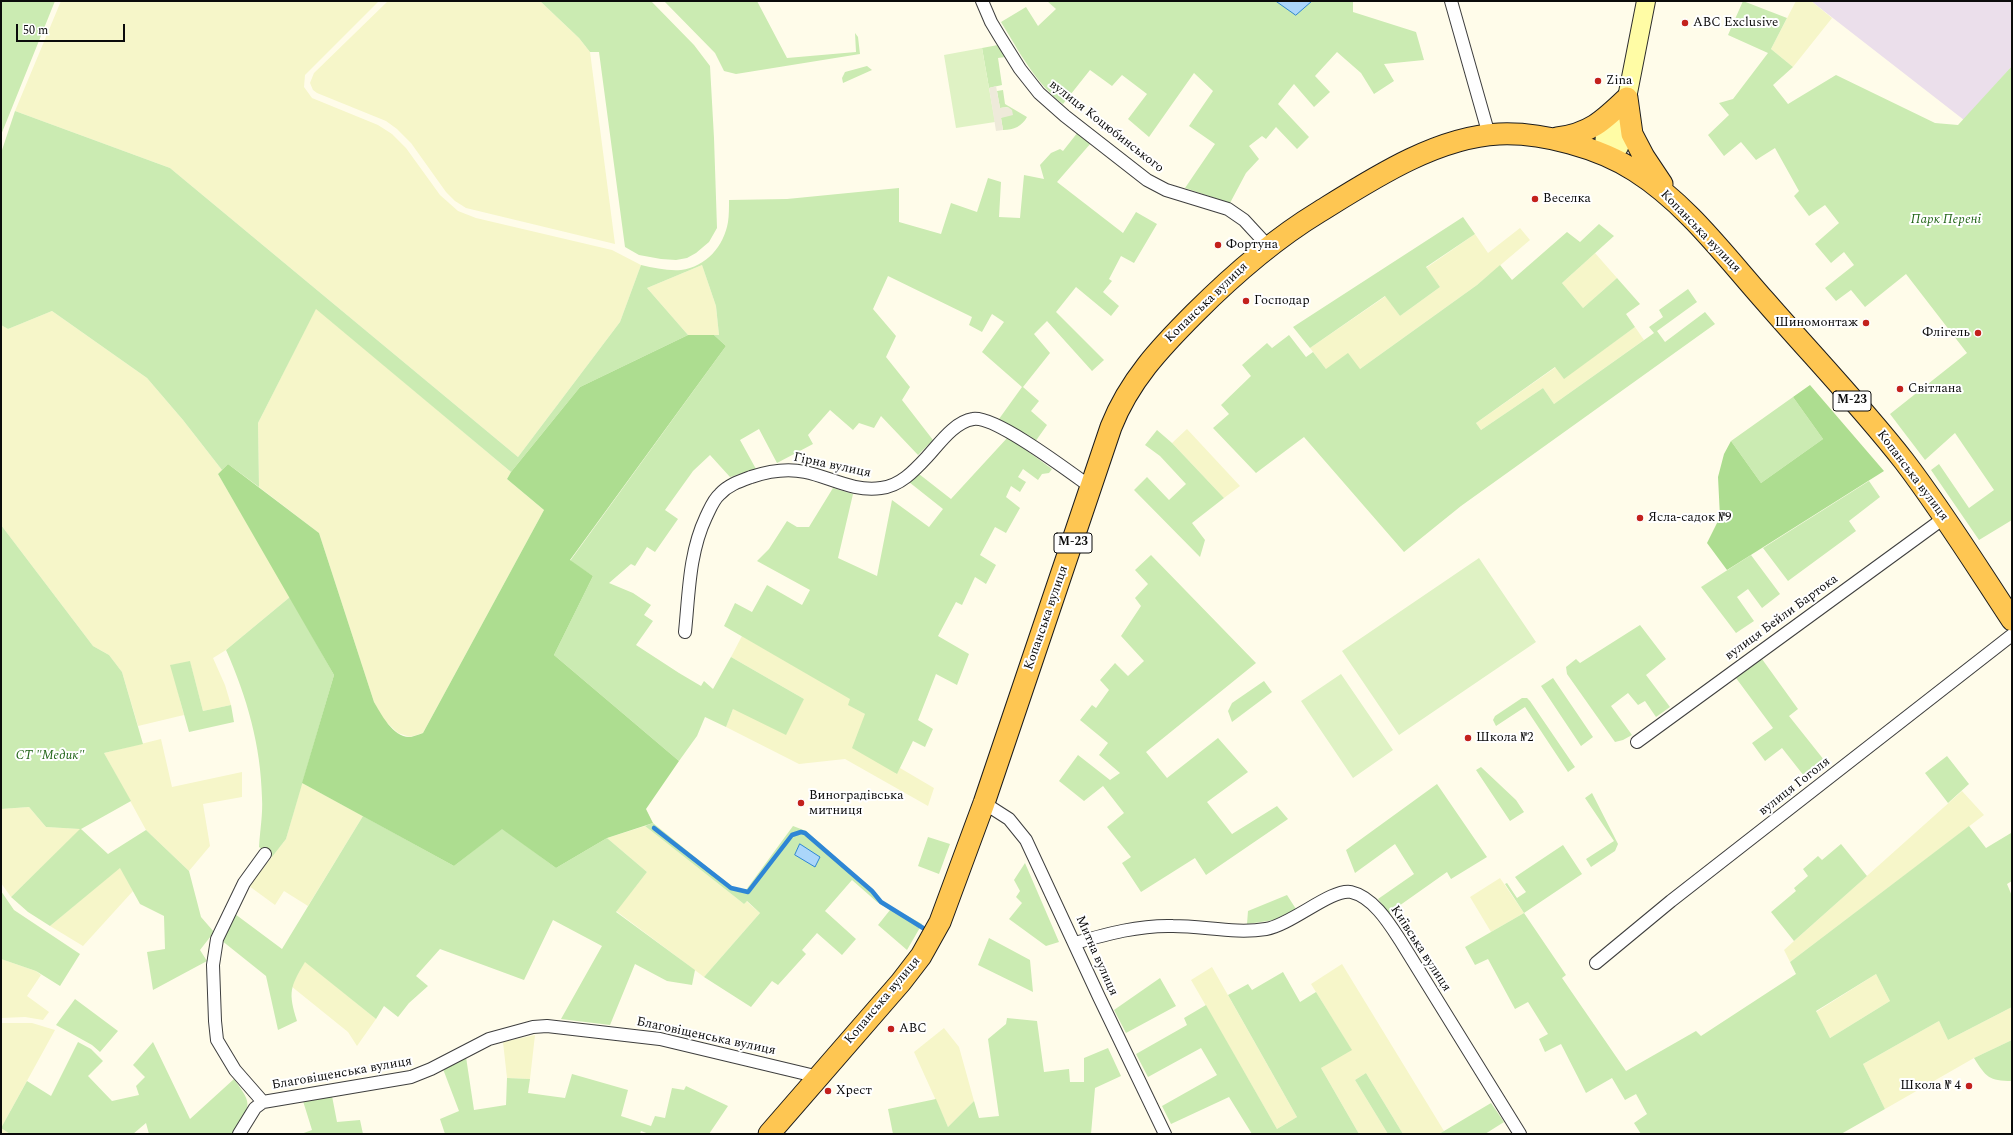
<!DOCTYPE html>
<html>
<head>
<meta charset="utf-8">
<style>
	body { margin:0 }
	#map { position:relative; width:2013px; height:1135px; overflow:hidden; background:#fffcea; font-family:Spectral,serif }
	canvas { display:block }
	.frame { position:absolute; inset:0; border:2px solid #0b0b0b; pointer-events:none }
	.scale { position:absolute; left:16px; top:24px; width:109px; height:18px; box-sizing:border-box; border:2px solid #0b0b0b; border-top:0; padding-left:5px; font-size:12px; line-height:14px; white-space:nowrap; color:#0b0b0b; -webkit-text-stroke:3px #fff; paint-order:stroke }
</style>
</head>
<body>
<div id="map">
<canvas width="2013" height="1135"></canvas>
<div class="frame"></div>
<div class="scale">50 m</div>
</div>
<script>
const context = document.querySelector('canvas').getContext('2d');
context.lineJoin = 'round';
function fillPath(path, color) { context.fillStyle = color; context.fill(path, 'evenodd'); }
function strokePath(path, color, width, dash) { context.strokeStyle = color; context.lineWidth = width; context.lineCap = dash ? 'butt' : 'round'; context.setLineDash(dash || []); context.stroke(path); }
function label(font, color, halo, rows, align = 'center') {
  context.font = font + ' Spectral,serif'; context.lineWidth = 4; context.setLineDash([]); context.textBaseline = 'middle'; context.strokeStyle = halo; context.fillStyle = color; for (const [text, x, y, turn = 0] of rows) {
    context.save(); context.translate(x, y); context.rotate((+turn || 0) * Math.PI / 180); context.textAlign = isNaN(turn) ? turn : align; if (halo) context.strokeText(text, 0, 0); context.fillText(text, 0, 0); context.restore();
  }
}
fillPath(new Path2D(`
	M 1811,1 L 2012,1 L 2012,66 L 1964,120 Z`), '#ebdfeb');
fillPath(new Path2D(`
	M 61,1 L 379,1 L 305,75 L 304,87 L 312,98 L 378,125 L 392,134 L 406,148 L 440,195 L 458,211 L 476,218 L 612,250 L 641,265 L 620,322 L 518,457 L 170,168 L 15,111 Z
	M 388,1 L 540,1 L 579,38 L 590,52 L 615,244 L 466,208 L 455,201 L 446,192 L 411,143 L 397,129 L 386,121 L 317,93 L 313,90 L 310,83 L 314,73 Z
	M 1796,1 L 1811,1 L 1832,18 L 1793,67 L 1771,49 Z
	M 1520,228 L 1530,240 L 1477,285 L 1360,369 L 1326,369 L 1310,348 L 1386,296 L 1400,316 L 1440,287 L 1426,268 L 1475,234 L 1488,253 Z
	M 1595,253 L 1617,278 L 1583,308 L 1562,283 Z
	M 702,265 L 716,306 L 719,335 L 688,335 L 647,288 Z
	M 316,308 L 511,472 L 507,479 L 544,510 L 423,733 L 410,737 L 398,733 L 383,719 L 374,702 L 319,533 L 259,487 L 258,423 Z
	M 52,311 L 147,378 L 183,420 L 222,470 L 218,474 L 290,597 L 226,650 L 213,658 L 225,685 L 231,705 L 203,711 L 190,662 L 171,665 L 184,715 L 138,726 L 122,672 L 109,655 L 93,646 L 1,525 L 1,325 L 8,329 Z
	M 1635,327 L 1644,340 L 1554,404 L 1543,388 L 1481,430 L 1476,423 L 1556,367 L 1564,378 Z
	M 1187,429 L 1240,486 L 1224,498 L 1172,443 Z
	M 742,636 L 851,699 L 849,705 L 865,714 L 896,774 L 900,768 L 934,788 L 928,806 L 845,759 L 799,764 L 726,727 L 733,709 L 804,699 L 731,657 Z
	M 161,739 L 172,787 L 242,772 L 242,797 L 203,804 L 210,846 L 189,871 L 146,830 L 104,753 Z
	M 302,783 L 363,816 L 308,906 L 284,891 L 275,905 L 249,886 L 286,839 Z
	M 1962,791 L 1984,815 L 1790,962 L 1784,950 Z
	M 29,807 L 46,827 L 81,829 L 11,897 L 1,883 L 1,809 Z
	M 645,826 L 744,904 L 746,901 L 760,913 L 704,977 L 616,911 L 647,872 L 607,838 Z
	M 120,867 L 133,891 L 83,946 L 50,926 Z
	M 1500,878 L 1524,913 L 1491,932 L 1470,897 Z
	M 1,959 L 36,971 L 41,975 L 27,996 L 49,1012 L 43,1020 L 25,1017 L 1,1018 Z
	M 305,961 L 376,1019 L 357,1046 L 348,1032 L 291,986 Z
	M 1342,964 L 1444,1131 L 1439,1134 L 1403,1134 L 1366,1073 L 1355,1080 L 1388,1134 L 1359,1134 L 1321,1068 L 1351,1049 L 1311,984 Z
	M 1212,967 L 1297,1117 L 1277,1129 L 1191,980 Z
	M 1876,974 L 1890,1001 L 1830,1038 L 1816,1012 Z
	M 2012,1007 L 2012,1040 L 1974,1058 L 1885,1109 L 1863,1064 L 1939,1021 L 1948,1040 Z
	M 1,1023 L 32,1023 L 55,1030 L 1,1128 L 10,1134 L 1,1134 Z
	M 944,1028 L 959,1047 L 974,1101 L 948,1127 L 914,1052 Z
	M 535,1035 L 530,1079 L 507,1078 L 503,1042 Z`), '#f6f6c9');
fillPath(new Path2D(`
	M 1,1 L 55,1 L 1,135 Z
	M 540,1 L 651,1 L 694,45 L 710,66 L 714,138 L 717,228 L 709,242 L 696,253 L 687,258 L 676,260 L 661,259 L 639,255 L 625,247 L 599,52 L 590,52 L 579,38 Z
	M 664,1 L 757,1 L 787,58 L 856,52 L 855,33 L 858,37 L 860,54 L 736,74 L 724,71 L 715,53 Z
	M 1047,1 L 1353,1 L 1353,12 L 1416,32 L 1424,60 L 1384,64 L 1394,81 L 1374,94 L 1361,73 L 1337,52 L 1315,76 L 1330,92 L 1314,107 L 1294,84 L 1278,104 L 1309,137 L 1297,149 L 1276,127 L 1266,139 L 1262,136 L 1249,146 L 1259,159 L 1246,173 L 1230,203 L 1185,188 L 1215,144 L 1189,126 L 1213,91 L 1194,73 L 1149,137 L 1128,119 L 1147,94 L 1122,75 L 1112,86 L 1090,70 L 1063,104 C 1035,83 1019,51 1001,22 L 1026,7 L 1038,26 L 1056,9 Z
	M 1743,1 L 1787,18 L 1771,49 L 1793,67 L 1773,85 L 1788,104 L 1836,75 L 1935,123 L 1958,125 L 2012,66 L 2012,520 L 1979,540 L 1931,470 L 1939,464 L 1969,508 L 1994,490 L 1955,433 L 1925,460 L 1890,414 L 1967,353 L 1906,274 L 1865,307 L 1851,290 L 1836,301 L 1825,288 L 1854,265 L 1844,252 L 1831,263 L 1815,244 L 1839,223 L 1825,205 L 1809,216 L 1794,196 L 1799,191 L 1775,148 L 1756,160 L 1741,142 L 1724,156 L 1708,135 L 1729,115 L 1719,103 L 1733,99 L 1768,53 L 1728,35 Z
	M 998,45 L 1005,57 L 998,58 L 1002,85 L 989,88 L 982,48 Z
	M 867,66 L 872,70 L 843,83 L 842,78 L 845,72 Z
	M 1003,90 L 1005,104 L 1027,117 C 1022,126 1014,130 1003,130 L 1001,118 L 1008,107 L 1000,108 L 997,91 Z
	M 15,111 L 170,168 L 518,457 L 620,322 L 641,265 C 654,268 668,271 681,270 C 706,267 724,246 728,222 C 729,215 729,208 729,200 L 787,199 L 899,188 L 899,222 L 941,234 L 951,203 L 977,212 L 988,178 L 1001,182 L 999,217 L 1020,218 L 1024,175 L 1044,179 L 1040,165 L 1051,153 L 1060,149 L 1063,151 L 1078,132 L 1091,143 L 1057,182 L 1123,233 L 1136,212 L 1157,224 L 1134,263 L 1121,256 L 1109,279 L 1112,281 L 1103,292 L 1119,306 L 1111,316 L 1076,287 L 1056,312 L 1104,360 L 1092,371 L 1047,321 L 1034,334 L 1050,353 L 1023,387 L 1039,401 L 1031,411 L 1047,425 L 1035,442 L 999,419 L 1022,387 L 982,352 L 1004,322 L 992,314 L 982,332 L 969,325 L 972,317 L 888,276 L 873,309 L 896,336 L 886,357 L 910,387 L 902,400 L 933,440 L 918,455 L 881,416 L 874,428 L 859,423 L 853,430 L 830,410 L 808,435 L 813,444 L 777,463 L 759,429 L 740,440 L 756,469 L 730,477 L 710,455 L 693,471 L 665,510 L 678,519 L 655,552 L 647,547 L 635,566 L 631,564 L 609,583 L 633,593 L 651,605 L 644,615 L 653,621 L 636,645 L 679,673 L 701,686 L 704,681 L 713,689 L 731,657 L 804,699 L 786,735 L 733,709 L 726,727 L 705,717 L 697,736 L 679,761 L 554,655 L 593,576 L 570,561 L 726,346 L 714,335 L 719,335 L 716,306 L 702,265 L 647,288 L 688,335 L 580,387 L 511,472 L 316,309 L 258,423 L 259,487 L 228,464 L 222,470 L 183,420 L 147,378 L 52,311 L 8,329 L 1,325 L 1,153 Z
	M 1463,217 L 1475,234 L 1426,267 L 1440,287 L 1400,316 L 1385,296 L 1310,348 L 1293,327 Z
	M 1599,224 L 1614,236 L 1562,283 L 1583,308 L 1617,278 L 1640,304 L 1626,314 L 1635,327 L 1564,379 L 1555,367 L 1476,423 L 1481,430 L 1543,388 L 1554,404 L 1654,333 L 1649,327 L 1663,317 L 1659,310 L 1688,289 L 1697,302 L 1657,331 L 1665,342 L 1705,312 L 1715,324 L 1461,506 L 1404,552 L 1304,437 L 1256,473 L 1213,428 L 1229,414 L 1221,405 L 1251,376 L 1242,365 L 1267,343 L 1272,348 L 1289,335 L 1306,357 L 1313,352 L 1326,369 L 1348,353 L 1360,369 L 1477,285 L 1500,265 L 1512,280 L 1567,232 L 1580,242 Z
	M 1793,397 L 1823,439 L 1761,483 L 1731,441 Z
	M 1157,430 L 1172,443 L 1224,498 L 1192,523 L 1205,540 L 1200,557 L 1134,490 L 1147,477 L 1169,500 L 1186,484 L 1160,456 L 1145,445 Z
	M 1008,437 L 1052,469 L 1049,473 L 1042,474 L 1038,480 L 1023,469 L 1018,477 L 1026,482 L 1020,492 L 1011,486 L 1006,497 L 1020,508 L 1006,533 L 995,527 L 980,555 L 996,565 L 986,584 L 975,577 L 962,605 L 956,602 L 938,636 L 969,654 L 957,685 L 936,674 L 918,720 L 933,729 L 925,747 L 913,741 L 897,774 L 852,748 L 865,714 L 848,705 L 850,699 L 724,626 L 735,603 L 752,612 L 767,585 L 802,605 L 810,590 L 757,561 L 769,549 L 787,521 L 797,527 L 809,527 L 833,488 L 853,494 L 838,558 L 877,576 L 892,500 L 929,527 L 943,509 L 909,482 L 919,474 L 951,499 Z
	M 1869,481 L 1880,497 L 1849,521 L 1856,531 L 1788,581 L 1763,548 Z
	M 1,525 L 93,646 L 109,655 L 122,672 L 143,744 L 104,753 L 131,801 L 81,829 L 108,854 L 146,830 L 189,871 L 201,917 L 214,932 L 200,950 L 207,961 L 153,990 L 147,952 L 165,949 L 164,916 L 140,904 L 120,868 L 50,926 L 28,912 L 11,897 L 80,829 L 46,827 L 29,807 L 1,809 Z
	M 1151,555 L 1256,663 L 1146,752 L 1167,778 L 1218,738 L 1248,772 L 1207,802 L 1232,834 L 1277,806 L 1288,819 L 1206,875 L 1195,858 L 1141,892 L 1122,863 L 1131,857 L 1107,827 L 1124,813 L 1103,786 L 1084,801 L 1059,781 L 1078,755 L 1110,780 L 1120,773 L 1099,755 L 1108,743 L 1080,720 L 1092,705 L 1096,708 L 1109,690 L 1100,680 L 1115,663 L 1128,676 L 1144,661 L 1121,636 L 1141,606 L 1135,598 L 1148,584 L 1135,570 Z
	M 1751,555 L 1780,594 L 1762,608 L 1748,589 L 1737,597 L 1754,621 L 1736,633 L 1701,587 Z
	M 290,597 L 334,675 L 286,839 L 272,857 L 259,847 C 260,830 263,814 262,798 C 261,746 247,697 226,650 Z
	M 1640,625 L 1666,659 L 1646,675 L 1670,707 L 1656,717 L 1645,701 L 1638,705 L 1628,693 L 1611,706 L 1632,735 L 1623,740 L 1615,742 L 1567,674 L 1566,667 L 1576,659 L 1580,663 Z
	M 1762,659 L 1798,709 L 1789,716 L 1828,765 L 1808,781 L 1782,748 L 1765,761 L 1752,743 L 1773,728 L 1736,678 Z
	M 190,661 L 203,711 L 231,705 L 234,722 L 189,732 L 170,665 Z
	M 1553,678 L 1593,737 L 1581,746 L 1541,686 Z
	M 1264,681 L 1272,692 L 1232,722 L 1228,711 L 1232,703 Z
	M 1522,698 L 1527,698 L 1530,701 L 1575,767 L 1568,772 L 1525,707 L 1496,726 L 1493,720 L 1495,716 Z
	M 1947,756 L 1969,784 L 1948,803 L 1925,773 Z
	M 1481,767 L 1516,800 L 1524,812 L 1510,821 L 1476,770 Z
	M 1437,784 L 1487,857 L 1451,879 L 1447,872 L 1389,913 L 1378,899 L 1414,874 L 1395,844 L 1355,873 L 1346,850 Z
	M 1592,793 L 1618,844 L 1615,851 L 1591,867 L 1586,859 L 1614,841 L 1585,798 Z
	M 363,816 L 454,866 L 502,828 L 556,868 L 607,838 L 647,872 L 616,912 L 695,970 L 692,985 L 667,981 L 635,964 L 610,1025 L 561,1019 L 602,946 L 553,920 L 524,980 L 440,949 L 416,976 L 428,986 L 409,1003 L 398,1017 L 384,1006 L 376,1019 L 305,962 C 290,987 288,992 297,1021 L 278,1030 L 266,976 L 221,940 L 235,914 L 282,949 Z
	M 653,823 L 732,887 L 746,890 L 793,826 L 806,831 L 873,890 L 881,901 L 922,924 L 907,950 L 878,925 L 890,910 L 877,902 L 852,880 L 825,911 L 856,939 L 842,955 L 817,933 L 802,950 L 806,954 L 778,985 L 772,981 L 751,1007 L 704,977 L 760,913 L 747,901 L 744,904 L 645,826 Z
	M 1969,826 L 1986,848 L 2011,833 L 2012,836 L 2012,881 L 2007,884 L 2012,896 L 2012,1007 L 1948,1040 L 1939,1021 L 1863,1064 L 1885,1109 L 1841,1134 L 1641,1134 L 1634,1123 L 1647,1114 L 1636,1094 L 1625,1100 L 1612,1078 L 1586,1093 L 1561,1044 L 1545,1052 L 1539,1039 L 1548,1034 L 1528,1002 L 1515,1009 L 1488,959 L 1475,965 L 1465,947 L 1524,913 L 1505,884 L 1507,883 L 1517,898 L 1526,892 L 1515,877 L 1563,845 L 1582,874 L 1524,913 L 1566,975 L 1562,978 L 1626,1071 L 1696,1031 L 1701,1036 L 1796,974 L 1790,962 ZM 1876,974 L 1890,1001 L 1830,1038 L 1816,1011 Z
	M 928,837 L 950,844 L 939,874 L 918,866 Z
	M 1841,844 L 1867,876 L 1794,941 L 1771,912 L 1796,891 L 1794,888 L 1808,876 L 1803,869 L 1818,856 L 1822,860 Z
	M 1025,863 L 1059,942 L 1046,946 L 1009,919 L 1022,903 L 1016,897 L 1020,891 L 1014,880 Z
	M 1,891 L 14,910 L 80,954 L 60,986 L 36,971 L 1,959 Z
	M 1287,895 L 1296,909 L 1274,920 L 1247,924 L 1248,911 Z
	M 989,938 L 1030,960 L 1033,992 L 978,965 Z
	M 1283,972 L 1300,1002 L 1316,992 L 1352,1050 L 1321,1068 L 1359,1134 L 1252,1134 L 1229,1097 L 1171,1124 L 1162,1106 L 1217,1075 L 1201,1048 L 1148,1077 L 1136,1054 L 1187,1025 L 1184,1018 L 1206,1005 L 1277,1129 L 1297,1117 L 1228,995 L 1248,984 L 1252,990 Z
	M 1160,978 L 1176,1006 L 1126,1033 L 1114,1010 Z
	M 75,999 L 118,1031 L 100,1052 L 92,1045 L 56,1025 Z
	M 1007,1018 L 1037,1021 L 1044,1072 L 1069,1069 L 1070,1082 L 1084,1082 L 1084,1058 L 1108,1048 L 1121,1076 L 1095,1088 L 1091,1134 L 893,1134 L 888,1109 L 936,1099 L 948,1127 L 974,1101 L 979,1118 L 999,1116 L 988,1039 L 1006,1024 Z
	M 2012,1040 L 2012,1081 C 1989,1081 1986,1077 1974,1058 Z
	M 78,1042 L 91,1049 L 103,1061 L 88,1076 L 112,1101 L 139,1095 L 136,1086 L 145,1077 L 133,1065 L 153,1042 L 190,1119 L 234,1079 C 255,1108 249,1104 233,1134 L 149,1134 L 146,1123 L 133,1134 L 10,1134 L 1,1128 L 27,1081 L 51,1096 Z
	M 466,1057 L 474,1110 L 506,1105 L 507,1078 L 530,1079 L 528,1093 L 565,1098 L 572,1074 L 628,1090 L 621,1116 L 651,1126 L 655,1116 L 665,1118 L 672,1088 L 684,1090 L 686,1086 L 728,1106 L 709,1134 L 649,1134 L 641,1131 L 640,1134 L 445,1134 L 440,1119 L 459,1111 L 443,1069 Z
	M 1366,1073 L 1403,1134 L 1388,1134 L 1355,1080 Z
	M 332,1096 L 337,1122 L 360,1120 L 363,1134 L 301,1134 L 312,1130 L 303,1101 Z
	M 1491,1103 L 1504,1122 L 1485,1134 L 1439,1134 Z`), '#cbebb2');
fillPath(new Path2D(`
	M 688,335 L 714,335 L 726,346 L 570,560 L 593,576 L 554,655 L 679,761 L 646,809 L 653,823 L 607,838 L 556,868 L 502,829 L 454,866 L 302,783 L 334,675 L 218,474 L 228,464 L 319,533 L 374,702 C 381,714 394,739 411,737 C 415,736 420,734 423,733 L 544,510 L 507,479 L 511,472 L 580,387 Z
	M 1810,385 L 1884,471 L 1727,570 L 1707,543 L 1720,517 L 1718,477 L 1724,454 L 1731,441 L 1761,483 L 1823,439 L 1793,397 Z`), '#addd90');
fillPath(new Path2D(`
	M 982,48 L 995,122 L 956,128 L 944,55 Z
	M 1479,558 L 1536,642 L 1399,735 L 1342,651 Z
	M 1341,674 L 1393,750 L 1353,778 L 1301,701 Z`), '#dff2c4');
fillPath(new Path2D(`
	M 996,86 L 1000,108 L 1008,107 L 1012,110 L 1013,115 L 1001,118 L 1003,130 L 996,131 L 989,88 Z`), '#eeeada');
const water = new Path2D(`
	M 1276,1 L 1312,1 L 1296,15 Z
	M 800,844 L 820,857 L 815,867 L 795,855 Z`);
fillPath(water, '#abd6fa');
strokePath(water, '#2e86d5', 1);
strokePath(new Path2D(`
	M 654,828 L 731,888 L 748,892 L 792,835 L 801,832 L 805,833 L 872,891 L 881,902 L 923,928`), '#2e86d5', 4.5);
const minor = new Path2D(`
	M 982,1 L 991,22 L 1000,37 L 1020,69 L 1039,93 L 1065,116 L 1147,180 L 1166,190 L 1228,209 L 1244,220 L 1268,246
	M 1451,1 L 1489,135
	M 685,632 C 689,593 689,553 706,517 C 710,509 713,500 720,494 C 728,485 740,481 751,477 C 769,471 787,468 805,472 C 830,477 853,492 881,488 C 900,486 914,471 927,457 C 939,444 954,422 973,419 C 995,415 1071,473 1092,488
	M 1637,742 L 1944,518
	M 984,803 L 1009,819 L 1026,840 L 1099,997 L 1165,1134
	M 1075,943 C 1107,934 1139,925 1173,926 C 1204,926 1235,934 1266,929 C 1291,925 1332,888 1351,892 C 1373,897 1389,923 1400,940 L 1520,1134
	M 1596,963 L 1671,901 L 2012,635
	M 263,1102 L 235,1070 L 217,1040 L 215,1021 L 213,965 L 217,939 L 244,883 L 265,854
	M 239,1134 L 255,1108 L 263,1102 L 411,1077 L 431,1069 L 489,1039 L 533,1027 L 547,1026 L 660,1039 L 819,1077`);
const secondary = new Path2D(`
	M 1619,110 C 1607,127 1601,134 1606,156 L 1614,153 L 1619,147 L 1623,137 L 1627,98 L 1646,1`);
const trunk = new Path2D(`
	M 1627,98 L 1632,134 L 1644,157 L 1662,184
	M 1557,138 C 1590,134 1604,120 1627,98
	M 769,1134 L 901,982 L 921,956 L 940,922 L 984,803 L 1111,427 C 1129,381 1160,348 1195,313 C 1233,275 1273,240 1319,212 C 1372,179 1436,137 1499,134 C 1542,132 1600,148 1635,171 C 1687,204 1725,256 1766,302 C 1812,355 1861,406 1904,461 C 1943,512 1977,567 2012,620`);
strokePath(minor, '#3e3e3e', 14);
strokePath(secondary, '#2d2d2d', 20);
strokePath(trunk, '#1c1c1c', 23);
strokePath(minor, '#fff', 12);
strokePath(secondary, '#fffca5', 18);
strokePath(trunk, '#fec652', 21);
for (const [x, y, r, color] of [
	[1685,23,4,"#c3211c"],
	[1598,81,4,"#c3211c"],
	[1535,199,4,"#c3211c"],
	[1218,245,4,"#c3211c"],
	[1246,301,4,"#c3211c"],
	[1866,323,4,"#c3211c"],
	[1978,333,4,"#c3211c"],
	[1900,389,4,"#c3211c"],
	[1640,518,4,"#c3211c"],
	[1468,738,4,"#c3211c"],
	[801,803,4,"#c3211c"],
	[891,1029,4,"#c3211c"],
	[1969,1086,4,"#c3211c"],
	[828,1091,4,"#c3211c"]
]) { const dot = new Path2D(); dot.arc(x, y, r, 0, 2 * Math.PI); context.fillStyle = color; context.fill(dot); strokePath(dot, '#fff', 1.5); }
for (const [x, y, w] of [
	[1852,401,38],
	[1073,543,38]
]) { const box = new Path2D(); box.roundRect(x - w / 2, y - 10, w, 20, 3); context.fillStyle = '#fff'; context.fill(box); strokePath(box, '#0b0b0b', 1); }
label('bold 12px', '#0b0b0b', null, [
	["М-23",1852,401],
	["М-23",1073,543]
]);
label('13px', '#0b0b0b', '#fff', [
	["ABC Exclusive",1693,23],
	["Zina",1606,81],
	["Веселка",1543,199],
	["Фортуна",1226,245],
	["Господар",1254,301],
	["Шиномонтаж",1858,323,"right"],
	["Флігель",1970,333,"right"],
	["Світлана",1908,389],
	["Ясла-садок №9",1648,518],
	["Школа №2",1476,738],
	["Виноградівська",809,796],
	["митниця",809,811],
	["ABC",899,1029],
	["Школа № 4",1961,1086,"right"],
	["Хрест",836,1091]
], 'left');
label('13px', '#0b0b0b', '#fff', [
	["вулиця Коцюбинського",1106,127,38],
	["Копанська вулиця",1700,232,46],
	["Копанська вулиця",1207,303,-44],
	["Гірна вулиця",832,466,12],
	["Копанська вулиця",1912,476,53],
	["Копанська вулиця",1047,618,-71],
	["вулиця Бейли Бартока",1782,618,-36],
	["вулиця Гоголя",1795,787,-38],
	["Київська вулиця",1420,949,57],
	["Митна вулиця",1096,956,66],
	["Копанська вулиця",883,1001,-50],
	["Благовіщенська вулиця",706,1037,12],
	["Благовіщенська вулиця",342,1074,-10]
]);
label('italic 13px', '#236619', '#fff', [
	["Парк Перені",1946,220],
	["СТ \"Медик\"",50,756]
]);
</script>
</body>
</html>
